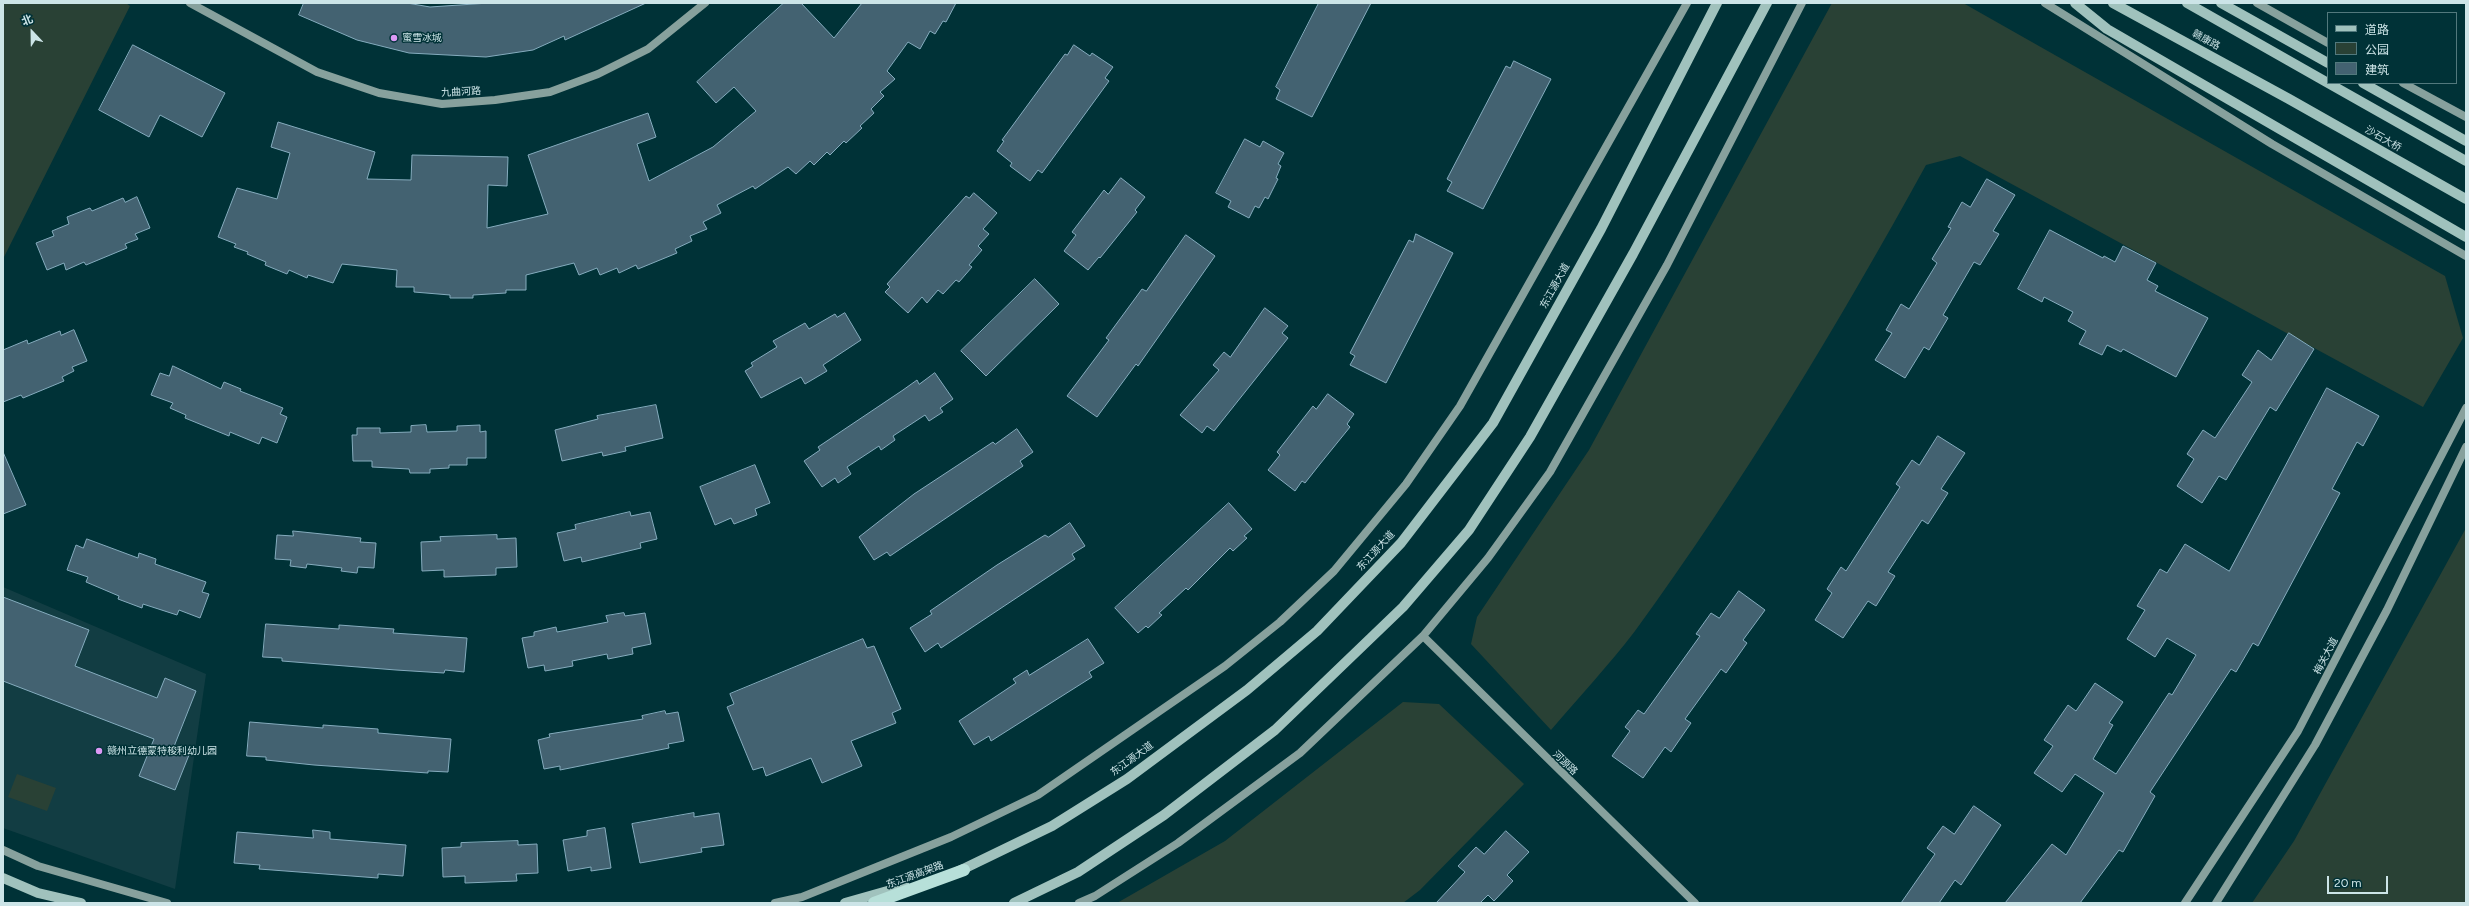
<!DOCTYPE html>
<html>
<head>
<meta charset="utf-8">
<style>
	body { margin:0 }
	#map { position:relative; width:2469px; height:906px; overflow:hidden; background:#003237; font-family:Figtree,"Noto Sans SC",sans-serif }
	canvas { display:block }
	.frame { position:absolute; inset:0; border:4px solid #cce4e7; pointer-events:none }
	.legend { position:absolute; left:2327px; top:12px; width:130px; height:72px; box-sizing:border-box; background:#003237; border:1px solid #52797d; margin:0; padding:5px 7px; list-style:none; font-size:12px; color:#cce4e7 }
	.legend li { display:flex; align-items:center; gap:8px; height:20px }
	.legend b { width:20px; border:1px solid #52797d }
	.north { position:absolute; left:12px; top:12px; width:40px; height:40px; -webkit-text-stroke:3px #003237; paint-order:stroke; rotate:338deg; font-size:11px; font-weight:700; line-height:16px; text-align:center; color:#cce4e7 }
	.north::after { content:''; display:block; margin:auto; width:14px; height:18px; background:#cce4e7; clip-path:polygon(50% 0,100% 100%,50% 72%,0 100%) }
	.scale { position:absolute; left:2327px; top:876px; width:61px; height:18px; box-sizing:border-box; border:2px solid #cce4e7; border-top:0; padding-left:5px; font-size:12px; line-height:14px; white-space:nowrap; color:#cce4e7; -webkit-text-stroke:3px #003237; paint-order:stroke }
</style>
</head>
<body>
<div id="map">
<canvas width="2469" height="906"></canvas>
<div class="frame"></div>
<ul class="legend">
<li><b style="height:5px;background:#a0c2bd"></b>道路</li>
<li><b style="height:11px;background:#294135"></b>公园</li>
<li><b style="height:11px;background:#436271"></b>建筑</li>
</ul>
<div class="north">北</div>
<div class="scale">20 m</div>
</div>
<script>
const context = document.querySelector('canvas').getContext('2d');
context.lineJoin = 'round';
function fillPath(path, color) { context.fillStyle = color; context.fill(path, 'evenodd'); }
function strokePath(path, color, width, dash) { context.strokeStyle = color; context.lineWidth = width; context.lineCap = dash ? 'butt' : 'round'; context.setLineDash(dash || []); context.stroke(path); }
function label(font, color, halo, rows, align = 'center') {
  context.font = font + ' Figtree,"Noto Sans SC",sans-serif'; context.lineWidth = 3; context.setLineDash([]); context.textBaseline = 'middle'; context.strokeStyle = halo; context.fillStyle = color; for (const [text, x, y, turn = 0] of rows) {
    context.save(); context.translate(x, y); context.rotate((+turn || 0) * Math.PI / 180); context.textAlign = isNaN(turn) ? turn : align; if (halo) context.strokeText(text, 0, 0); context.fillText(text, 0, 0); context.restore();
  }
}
fillPath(new Path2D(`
	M 3,587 L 206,674 L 175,889 L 3,828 Z`), '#123d43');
fillPath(new Path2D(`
	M 3,3 L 126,3 L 130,6 L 3,259 Z
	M 1832,3 L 1963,3 L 2445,276 L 2463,338 L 2423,407 L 1960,156 L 1926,165 C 1838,325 1743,483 1635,631 C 1609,665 1579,697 1551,730 L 1471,644 L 1477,617 L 1589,450 Z
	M 2466,528 L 2466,903 L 2252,903 L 2294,841 Z
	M 1403,702 L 1439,704 L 1524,784 L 1420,890 L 1403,903 L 1117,903 L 1225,841 Z
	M 17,774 L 56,788 L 47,811 L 8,797 Z`), '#294135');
const building = new Path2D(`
	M 304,3 L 407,3 L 430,7 L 489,3 L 646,3 L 565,40 L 564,36 L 533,50 L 486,57 L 409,53 L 357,40 L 299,15 Z
	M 784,3 L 801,3 L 834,38 L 862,3 L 956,3 L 946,22 L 943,21 L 935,34 L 930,31 L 920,49 L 908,42 L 887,71 L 895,79 L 880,92 L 884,96 L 871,109 L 874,113 L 860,126 L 862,128 L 846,143 L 844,141 L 830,155 L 827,152 L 814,165 L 810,161 L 796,174 L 788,167 L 755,189 L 753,186 L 717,205 L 721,213 L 703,222 L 707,229 L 690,236 L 692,241 L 675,249 L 677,253 L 638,269 L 636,265 L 619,273 L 617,268 L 600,275 L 597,268 L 579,275 L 574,263 L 526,275 L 526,290 L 506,290 L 506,293 L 473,295 L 473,298 L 450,298 L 450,295 L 414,292 L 414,287 L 396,287 L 397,270 L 342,264 L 333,283 L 308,275 L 307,278 L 289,270 L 287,274 L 265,265 L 266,262 L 247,254 L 248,252 L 234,247 L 236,244 L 218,237 L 237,188 L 277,199 L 290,153 L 271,147 L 278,122 L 375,152 L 367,179 L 411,180 L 412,155 L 508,157 L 507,186 L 488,185 L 487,228 L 548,214 L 528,155 L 648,113 L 656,137 L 637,144 L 649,181 L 713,147 L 756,111 L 734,87 L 716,103 L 697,82 Z
	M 1319,3 L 1371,3 L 1312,117 L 1276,99 L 1280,90 L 1276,87 Z
	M 133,45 L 225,93 L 202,137 L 160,115 L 149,137 L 99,110 Z
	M 1074,45 L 1090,56 L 1092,53 L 1113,67 L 1105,78 L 1109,81 L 1042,173 L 1038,170 L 1030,181 L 1010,166 L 1012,163 L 997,151 L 1004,141 L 1002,140 L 1065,54 L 1067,55 Z
	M 1514,61 L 1551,79 L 1483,209 L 1447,191 L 1452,182 L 1447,179 L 1506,66 L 1510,68 Z
	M 1245,139 L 1260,147 L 1263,141 L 1284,153 L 1278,164 L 1281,166 L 1276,178 L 1278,179 L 1268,199 L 1265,197 L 1259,208 L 1255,206 L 1249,218 L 1228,207 L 1231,201 L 1216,193 Z
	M 1121,178 L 1145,197 L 1135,210 L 1137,212 L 1100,258 L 1099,257 L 1088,270 L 1064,251 L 1076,235 L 1072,232 L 1104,190 L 1108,194 Z
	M 1987,179 L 2015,195 L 1993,231 L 1999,234 L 1980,265 L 1974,262 L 1943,315 L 1948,318 L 1929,350 L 1924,347 L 1905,378 L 1875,360 L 1892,333 L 1886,330 L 1901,304 L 1909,309 L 1937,263 L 1932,259 L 1951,228 L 1948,227 L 1962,202 L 1970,207 Z
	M 974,193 L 997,213 L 983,229 L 989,234 L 978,246 L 982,250 L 969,265 L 972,267 L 959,282 L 956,280 L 943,294 L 938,290 L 927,303 L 922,297 L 908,313 L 885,292 L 890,287 L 887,284 L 966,196 L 969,198 Z
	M 137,197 L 150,228 L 135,234 L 138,239 L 125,244 L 127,248 L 86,265 L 84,262 L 66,270 L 64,263 L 47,270 L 36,243 L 54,236 L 52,231 L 69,224 L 67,217 L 90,208 L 92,211 L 123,198 L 125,202 Z
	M 2050,230 L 2103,258 L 2104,256 L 2115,262 L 2123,246 L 2156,263 L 2147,280 L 2158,286 L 2155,291 L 2208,318 L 2176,377 L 2123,349 L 2121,352 L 2107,345 L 2102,355 L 2079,344 L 2086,331 L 2068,321 L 2073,312 L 2044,297 L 2042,302 L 2018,289 Z
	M 1416,234 L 1453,253 L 1386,383 L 1350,365 L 1355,356 L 1350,353 L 1409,240 L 1413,242 Z
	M 1186,235 L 1215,256 L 1138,366 L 1136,364 L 1097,417 L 1067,396 L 1109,340 L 1106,338 L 1142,289 L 1146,291 Z
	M 1035,279 L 1059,304 L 986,376 L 961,351 Z
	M 1265,308 L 1288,326 L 1282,333 L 1288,338 L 1214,431 L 1207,426 L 1202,433 L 1180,415 L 1219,370 L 1213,365 L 1224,352 L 1230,357 Z
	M 845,313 L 861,340 L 823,365 L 827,371 L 805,384 L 801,377 L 761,398 L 745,371 L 753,366 L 751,363 L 777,347 L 773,341 L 805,323 L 809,329 L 835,314 L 837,317 Z
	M 74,330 L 87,361 L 72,367 L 74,371 L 62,377 L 64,381 L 23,398 L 21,395 L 3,402 L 3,350 L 27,340 L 28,344 L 60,331 L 61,335 Z
	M 2289,333 L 2314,349 L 2276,411 L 2270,407 L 2226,480 L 2219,476 L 2202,503 L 2177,486 L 2194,459 L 2187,454 L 2203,430 L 2215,438 L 2252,382 L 2242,375 L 2258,350 L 2271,360 Z
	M 173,366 L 221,389 L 224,382 L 241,389 L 240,391 L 283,408 L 280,414 L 287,417 L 277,443 L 262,437 L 259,444 L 230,432 L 229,436 L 185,418 L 186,415 L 170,408 L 173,403 L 151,395 L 160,373 L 169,376 Z
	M 935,373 L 953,399 L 940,408 L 943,412 L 929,421 L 925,415 L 893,436 L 895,440 L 881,450 L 879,446 L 847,467 L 851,474 L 838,483 L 835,478 L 822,487 L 804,461 L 820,450 L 818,447 L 903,390 L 917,380 L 919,384 Z
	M 2327,388 L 2379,416 L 2363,446 L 2357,442 L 2332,489 L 2340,493 L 2258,646 L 2253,643 L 2236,672 L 2231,669 L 2150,792 L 2155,796 L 2123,852 L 2119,850 L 2080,903 L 2005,903 L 2052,844 L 2066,855 L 2104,793 L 2075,774 L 2062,792 L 2034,773 L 2053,746 L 2044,740 L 2068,705 L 2076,711 L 2095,683 L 2123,702 L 2109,723 L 2113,725 L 2093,759 L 2116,774 L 2169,693 L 2172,695 L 2196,655 L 2167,638 L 2155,657 L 2127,639 L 2145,610 L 2137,606 L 2160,569 L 2167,573 L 2185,544 L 2229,571 Z
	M 1328,394 L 1354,414 L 1347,424 L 1350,427 L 1320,464 L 1305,483 L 1302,481 L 1295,491 L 1268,470 L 1280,455 L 1277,452 L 1313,406 L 1316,409 Z
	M 656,405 L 663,438 L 625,447 L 626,451 L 603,456 L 602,452 L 562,461 L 555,430 L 598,419 L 597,416 Z
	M 426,425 L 427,432 L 457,431 L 457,426 L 480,425 L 480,432 L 486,431 L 486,458 L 467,458 L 467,465 L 449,465 L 449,468 L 430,469 L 430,473 L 410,473 L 409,469 L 372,467 L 372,461 L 353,461 L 352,435 L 357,435 L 357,428 L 380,428 L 380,433 L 411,432 L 411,426 Z
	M 1017,429 L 1033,452 L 1020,461 L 1023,466 L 890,556 L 887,552 L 874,560 L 859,537 L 914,494 L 993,442 L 995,444 Z
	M 1938,436 L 1965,453 L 1941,489 L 1948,493 L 1928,524 L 1922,520 L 1888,572 L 1895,576 L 1876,606 L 1868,601 L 1843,638 L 1815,620 L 1832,593 L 1827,589 L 1841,567 L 1846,571 L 1900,487 L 1896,484 L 1912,460 L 1919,465 Z
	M 3,452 L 26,505 L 3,514 Z
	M 755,465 L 770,503 L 755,509 L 757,515 L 734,524 L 731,518 L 715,525 L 700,487 Z
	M 1229,503 L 1252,529 L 1244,536 L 1247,538 L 1233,551 L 1230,548 L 1188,590 L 1186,588 L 1159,613 L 1162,615 L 1148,628 L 1146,626 L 1138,633 L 1115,608 Z
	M 630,512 L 631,516 L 650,512 L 657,539 L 640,543 L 641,548 L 582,562 L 581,557 L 564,561 L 557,533 L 576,529 L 575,525 Z
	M 1070,523 L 1085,546 L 1072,554 L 1075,559 L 941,648 L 938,643 L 925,652 L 910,628 L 932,614 L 930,611 L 997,565 L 1045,535 L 1048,537 Z
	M 293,531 L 361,538 L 360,542 L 376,543 L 374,568 L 358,567 L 357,573 L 341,571 L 342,568 L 307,564 L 306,568 L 290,566 L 291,560 L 275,559 L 277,535 L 293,536 Z
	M 497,535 L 497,539 L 516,538 L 517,567 L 496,568 L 496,575 L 444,577 L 444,570 L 422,571 L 421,542 L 441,541 L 440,537 Z
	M 87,539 L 138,558 L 139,553 L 156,559 L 155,564 L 206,582 L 202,592 L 209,594 L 200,618 L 179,610 L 177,615 L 143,604 L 142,608 L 118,599 L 119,596 L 86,582 L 88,577 L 67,570 L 76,545 L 83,548 Z
	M 1739,591 L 1765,610 L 1743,640 L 1747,643 L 1726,673 L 1721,669 L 1685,719 L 1691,723 L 1671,752 L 1665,747 L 1643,778 L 1612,756 L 1630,731 L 1625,727 L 1638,710 L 1644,714 L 1700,636 L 1696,634 L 1711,613 L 1719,618 Z
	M 3,597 L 89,630 L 75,666 L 157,698 L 165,678 L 196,691 L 173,749 L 189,755 L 175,790 L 139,776 L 154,739 L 3,681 Z
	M 624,613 L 625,616 L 645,613 L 651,644 L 632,648 L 633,654 L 608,659 L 607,654 L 572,661 L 573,666 L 545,671 L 544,665 L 528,668 L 522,638 L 534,636 L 534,632 L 556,627 L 557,632 L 608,622 L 606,616 Z
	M 266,624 L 339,629 L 339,625 L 366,627 L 394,629 L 393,633 L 467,638 L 464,672 L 445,670 L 444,673 L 396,670 L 282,661 L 282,658 L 263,657 Z
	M 863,639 L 867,648 L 874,646 L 901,709 L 892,713 L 896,723 L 851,741 L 862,766 L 822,783 L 811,758 L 766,776 L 763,767 L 753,770 L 727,707 L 734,704 L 730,694 Z
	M 1088,639 L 1104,663 L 1089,672 L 1092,677 L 991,741 L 989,736 L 974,745 L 959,721 L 1016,683 L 1013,679 L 1027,670 L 1029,675 Z
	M 665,711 L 666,714 L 678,712 L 684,741 L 668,744 L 669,748 L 560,770 L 560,766 L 544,769 L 538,740 L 550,737 L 549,734 L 643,719 L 642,716 Z
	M 250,722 L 323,728 L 323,725 L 378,729 L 378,733 L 451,739 L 448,772 L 428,771 L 428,773 L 314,765 L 266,760 L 266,757 L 247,756 Z
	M 1974,806 L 2001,825 L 1961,885 L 1955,880 L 1939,903 L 1901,903 L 1935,854 L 1927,848 L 1943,826 L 1954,834 Z
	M 694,813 L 694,817 L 719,813 L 724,845 L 701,848 L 702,852 L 640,863 L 632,824 Z
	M 605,828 L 611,868 L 591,871 L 591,867 L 568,871 L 563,840 L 587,836 L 587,831 Z
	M 313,830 L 330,832 L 330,839 L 406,845 L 403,876 L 378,874 L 378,878 L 259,869 L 260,865 L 234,863 L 237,832 L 313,838 Z
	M 1506,831 L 1529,852 L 1507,875 L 1513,881 L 1494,901 L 1488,895 L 1480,903 L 1436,903 L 1465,872 L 1458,866 L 1476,847 L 1484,854 Z
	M 518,841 L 518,845 L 537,844 L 538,873 L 516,874 L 517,881 L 465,883 L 465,876 L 443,877 L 442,848 L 461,847 L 461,843 Z`);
fillPath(building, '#436271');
strokePath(building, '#85acbe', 1);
strokePath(new Path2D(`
	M 190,3 L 317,72 L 379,93 L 442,104 L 495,100 L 550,92 L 598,74 L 648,49 L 705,3
	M 2045,3 L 2272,144 L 2466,256
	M 2257,3 L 2328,43
	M 2403,83 L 2466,117
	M 1423,636 L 1695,903
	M 3,850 L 38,866 L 167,903
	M 775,903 L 802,897 L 951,837 L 1038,795 L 1225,666 L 1280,622 L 1334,571 L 1406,484 L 1460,406 L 1687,3
	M 1079,903 L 1095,896 L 1178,843 L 1300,753 L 1423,636 L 1488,558 L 1550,472 L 1667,265 L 1802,3
	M 2185,903 L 2298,731 L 2466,408
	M 2216,903 L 2315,745 L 2387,610 L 2466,447`), '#87a19d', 8);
strokePath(new Path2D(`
	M 2075,3 L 2107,29 L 2466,237
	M 2113,3 L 2289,99 L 2466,199
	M 2187,3 L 2328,83
	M 2221,3 L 2328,63
	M 2328,83 L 2466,161
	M 2363,83 L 2466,141
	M 957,872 L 1052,826 L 1127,779 L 1247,690 L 1317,631 L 1401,543 L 1493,423 L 1601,229 L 1717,3
	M 3,878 L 38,893 L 81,903
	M 845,903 L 905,886
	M 1014,903 L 1078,872 L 1164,815 L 1275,730 L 1403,607 L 1469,530 L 1530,437 L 1633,254 L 1767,3`), '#a0c2bd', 10);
strokePath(new Path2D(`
	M 874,903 L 964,870`), '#b7e0d9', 12);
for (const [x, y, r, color] of [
	[394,38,4,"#dc99f5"],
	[99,751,4,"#dc99f5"]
]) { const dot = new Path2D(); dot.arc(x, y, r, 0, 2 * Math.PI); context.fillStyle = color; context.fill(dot); strokePath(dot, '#003237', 1.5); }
label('10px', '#cce4e7', '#003237', [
	["蜜雪冰城",402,38],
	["赣州立德蒙特梭利幼儿园",107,751]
], 'left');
label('10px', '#cce4e7', '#003237', [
	["赣康路",2206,40,29],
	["九曲河路",461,92,-3],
	["沙石大桥",2383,139,30],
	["东江源大道",1555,286,-61],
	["东江源大道",1376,551,-47],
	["梅关大道",2326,656,-62],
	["东江源大道",1132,759,-36],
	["河源路",1565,763,44],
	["东江源高架路",915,875,-20]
]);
</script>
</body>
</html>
